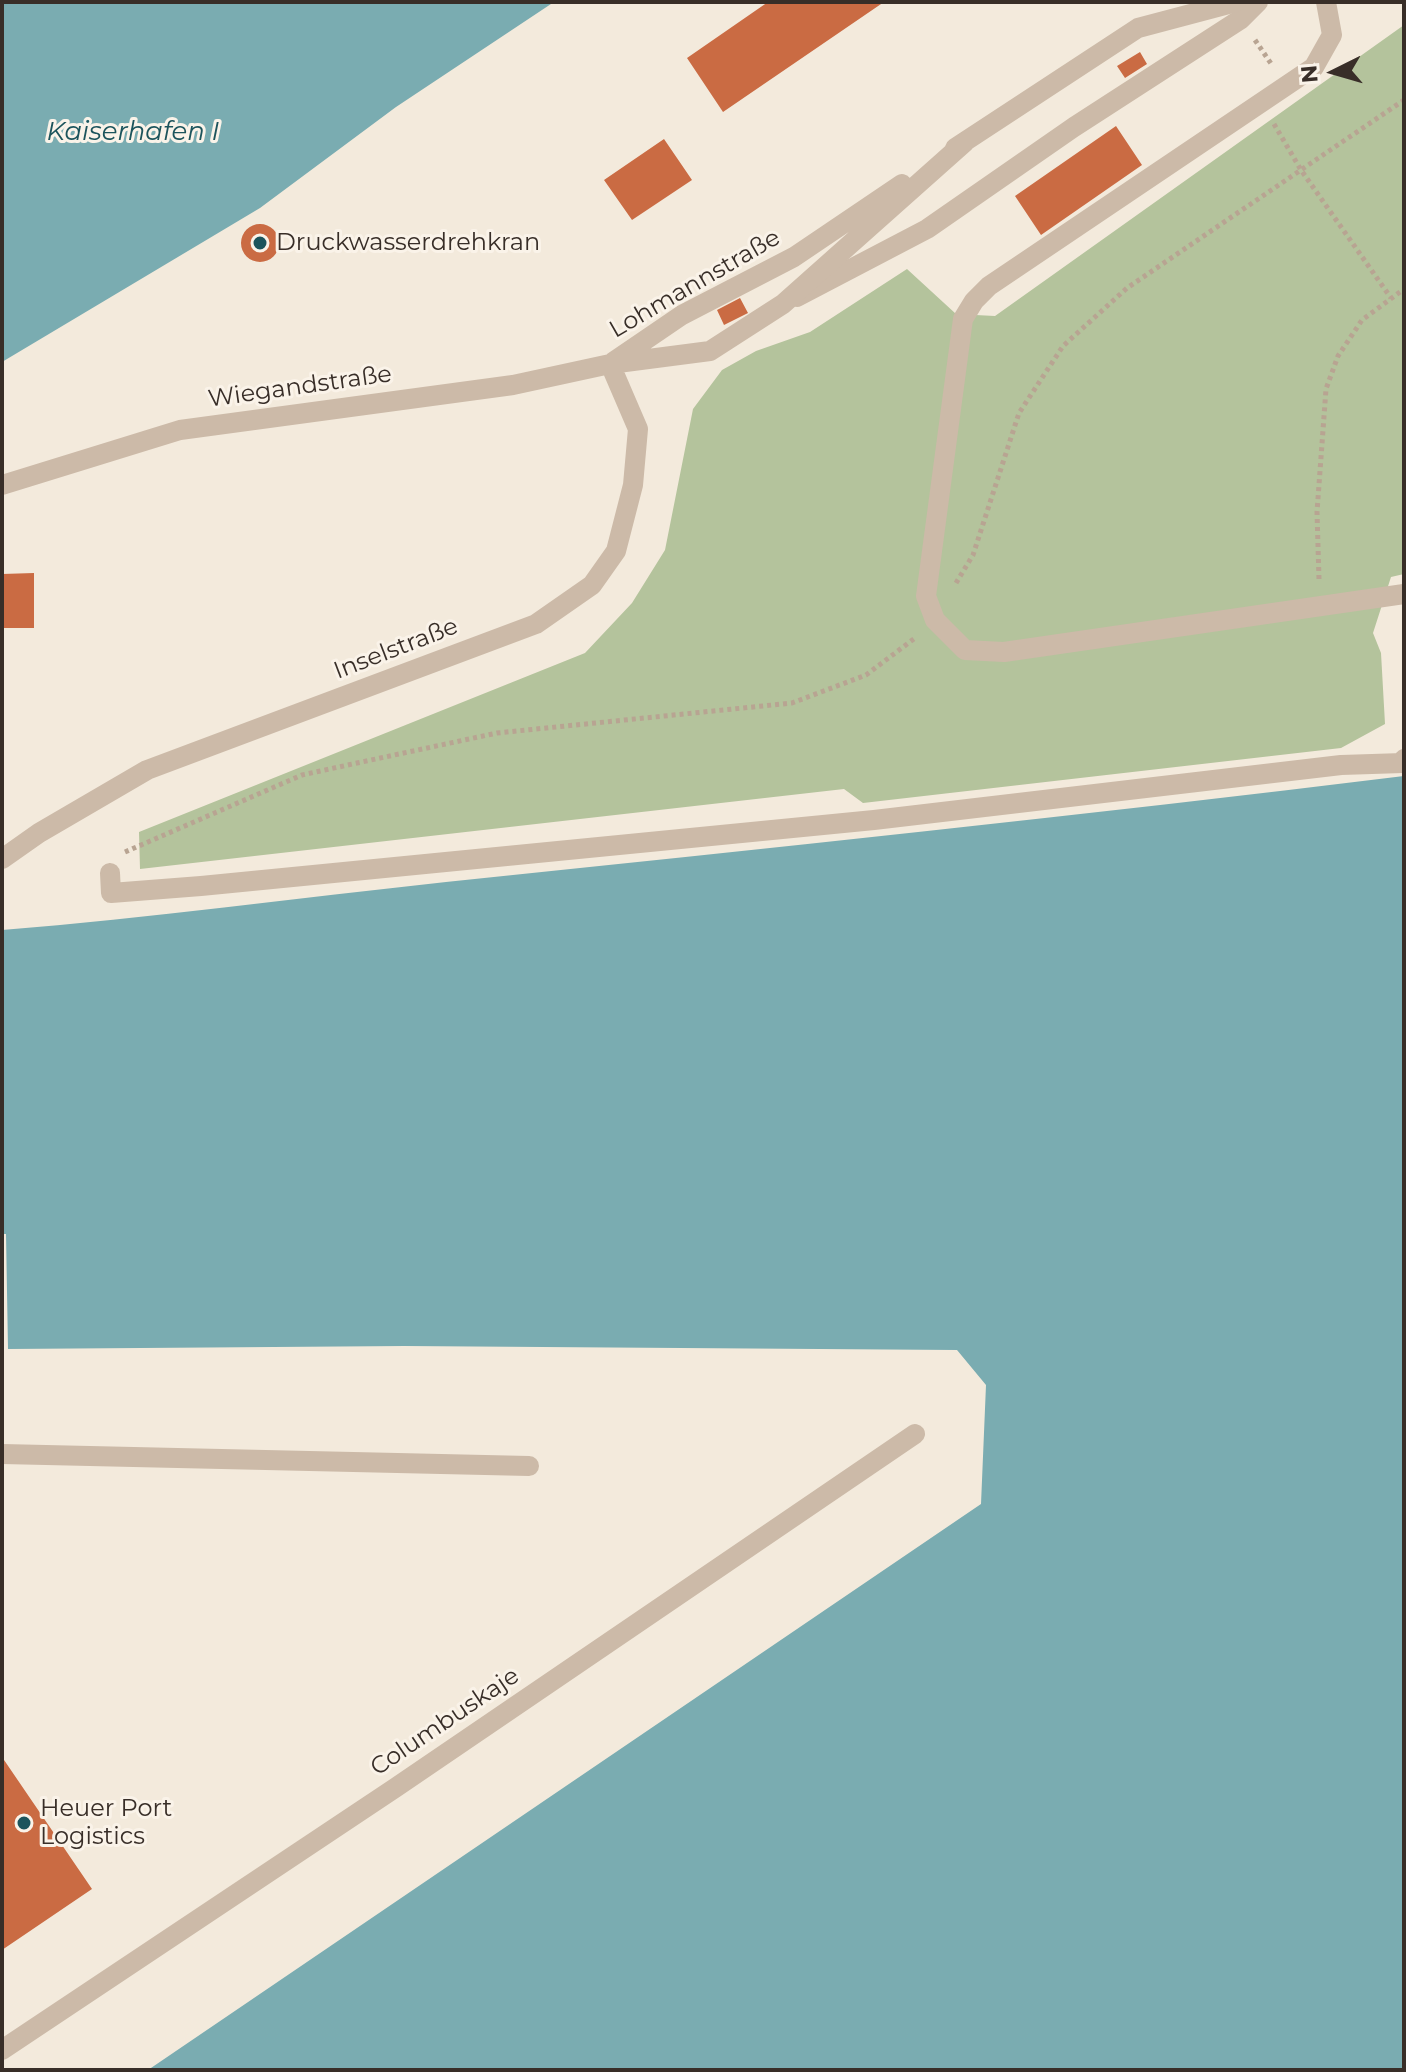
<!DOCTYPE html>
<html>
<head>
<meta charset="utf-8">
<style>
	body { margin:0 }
	#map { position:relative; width:1406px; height:2072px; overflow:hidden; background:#f3eadc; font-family:Montserrat,sans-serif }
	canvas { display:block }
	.frame { position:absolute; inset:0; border:4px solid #382e28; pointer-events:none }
	.north { position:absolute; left:1294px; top:32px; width:80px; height:80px; -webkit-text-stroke:6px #faf3e9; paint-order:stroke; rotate:265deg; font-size:22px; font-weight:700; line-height:32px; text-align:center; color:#382e28 }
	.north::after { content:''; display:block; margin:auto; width:28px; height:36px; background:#382e28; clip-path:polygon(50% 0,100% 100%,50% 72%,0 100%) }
</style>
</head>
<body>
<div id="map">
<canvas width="1406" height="2072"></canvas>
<div class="frame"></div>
<div class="north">N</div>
</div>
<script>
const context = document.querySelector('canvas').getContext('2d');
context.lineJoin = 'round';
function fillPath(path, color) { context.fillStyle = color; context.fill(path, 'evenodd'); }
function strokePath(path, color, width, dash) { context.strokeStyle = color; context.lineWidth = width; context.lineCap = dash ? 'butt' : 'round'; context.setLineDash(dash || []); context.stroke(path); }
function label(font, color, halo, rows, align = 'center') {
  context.font = font + ' Montserrat,sans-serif'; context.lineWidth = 6; context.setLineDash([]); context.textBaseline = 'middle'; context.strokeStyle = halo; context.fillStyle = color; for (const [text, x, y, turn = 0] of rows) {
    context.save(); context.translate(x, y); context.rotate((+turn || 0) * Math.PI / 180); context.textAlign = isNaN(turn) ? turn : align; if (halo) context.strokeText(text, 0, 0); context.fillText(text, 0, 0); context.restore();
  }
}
fillPath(new Path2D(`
	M 1404,25 L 1404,574 L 1391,577 L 1373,633 L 1381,653 L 1385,724 L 1341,748 L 863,803 L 844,789 L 140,869 L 139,832 L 585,653 L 632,603 L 665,550 L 693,409 L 722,370 L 756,351 L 810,332 L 907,269 L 956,314 L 995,316 Z`), '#b4c39c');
fillPath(new Path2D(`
	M 2,2 L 554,2 L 396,107 L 260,208 L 2,362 Z
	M 1404,776 L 1404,2070 L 148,2070 L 981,1504 L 986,1385 L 957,1350 L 405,1346 L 8,1349 L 6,1234 L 2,1234 L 2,930 C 150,918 298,898 446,882 C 765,849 1085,815 1404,776 Z`), '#7aacb1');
fillPath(new Path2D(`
	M 768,2 L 884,2 L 723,112 L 687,58 Z
	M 1140,52 L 1147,64 L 1125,78 L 1117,66 Z
	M 1116,126 L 1142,165 L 1041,235 L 1015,196 Z
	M 664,139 L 692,180 L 632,220 L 604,180 Z
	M241 243a19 19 0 1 1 38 0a19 19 0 1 1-38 0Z
	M 740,298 L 748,313 L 724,325 L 717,310 Z
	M 34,573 L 34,628 L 2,628 L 2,574 Z
	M 2,1757 L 92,1889 L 2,1950 Z`), '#ca6b43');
strokePath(new Path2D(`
	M 1255,40 L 1272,65
	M 1274,124 L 1301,170 L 1391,298
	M 1319,579 L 1317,512 L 1326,389 L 1338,356 L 1362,320 L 1404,289
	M 956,583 L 973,555 L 1019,413 L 1063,346 L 1127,288 L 1404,100
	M 125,852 L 302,775 L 357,763 L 497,733 L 792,703 L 866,675 L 915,638`), '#b8a492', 5, [4, 4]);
strokePath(new Path2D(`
	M 1326,2 L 1332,35 L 1314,67 L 989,286 L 974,301 L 963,319 L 926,596 L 935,620 L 965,650 L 1004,652 L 1404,594
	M 797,297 L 927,229 L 1074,127 L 1241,19 L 1258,2
	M 110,873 L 111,893 L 201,886 L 874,820 L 1341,765 L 1403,763 L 1404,759
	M 2,1454 L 529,1466
	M 2,2050 L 395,1788 L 915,1434`), '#ccbaa8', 20);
strokePath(new Path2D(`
	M 955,148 L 1138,28 L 1236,2
	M 613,362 L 682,315 L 794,257 L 902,184
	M 2,485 L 180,430 L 513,385 L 610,364 L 710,351 L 783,304 L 965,142
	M 2,859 L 39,833 L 147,770 L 536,624 L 592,585 L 616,551 L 633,485 L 638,429 L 610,364`), '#ccbaa8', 20);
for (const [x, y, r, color] of [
	[260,243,8,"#1c545c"],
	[24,1823,8,"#1c545c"]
]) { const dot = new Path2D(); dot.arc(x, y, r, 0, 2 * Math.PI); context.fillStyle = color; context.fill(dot); strokePath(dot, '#faf3e9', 3); }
label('24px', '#382e28', '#faf3e9', [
	["Druckwasserdrehkran",276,243],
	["Heuer Port",40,1809],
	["Logistics",40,1837]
], 'left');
label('24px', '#382e28', '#faf3e9', [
	["Lohmannstraße",695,284,-30],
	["Wiegandstraße",300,387,-8],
	["Inselstraße",396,649,-21],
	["Columbuskaje",445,1722,-34]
]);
label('italic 26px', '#1c545c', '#faf3e9', [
	["Kaiserhafen I",133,132]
]);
</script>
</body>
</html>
